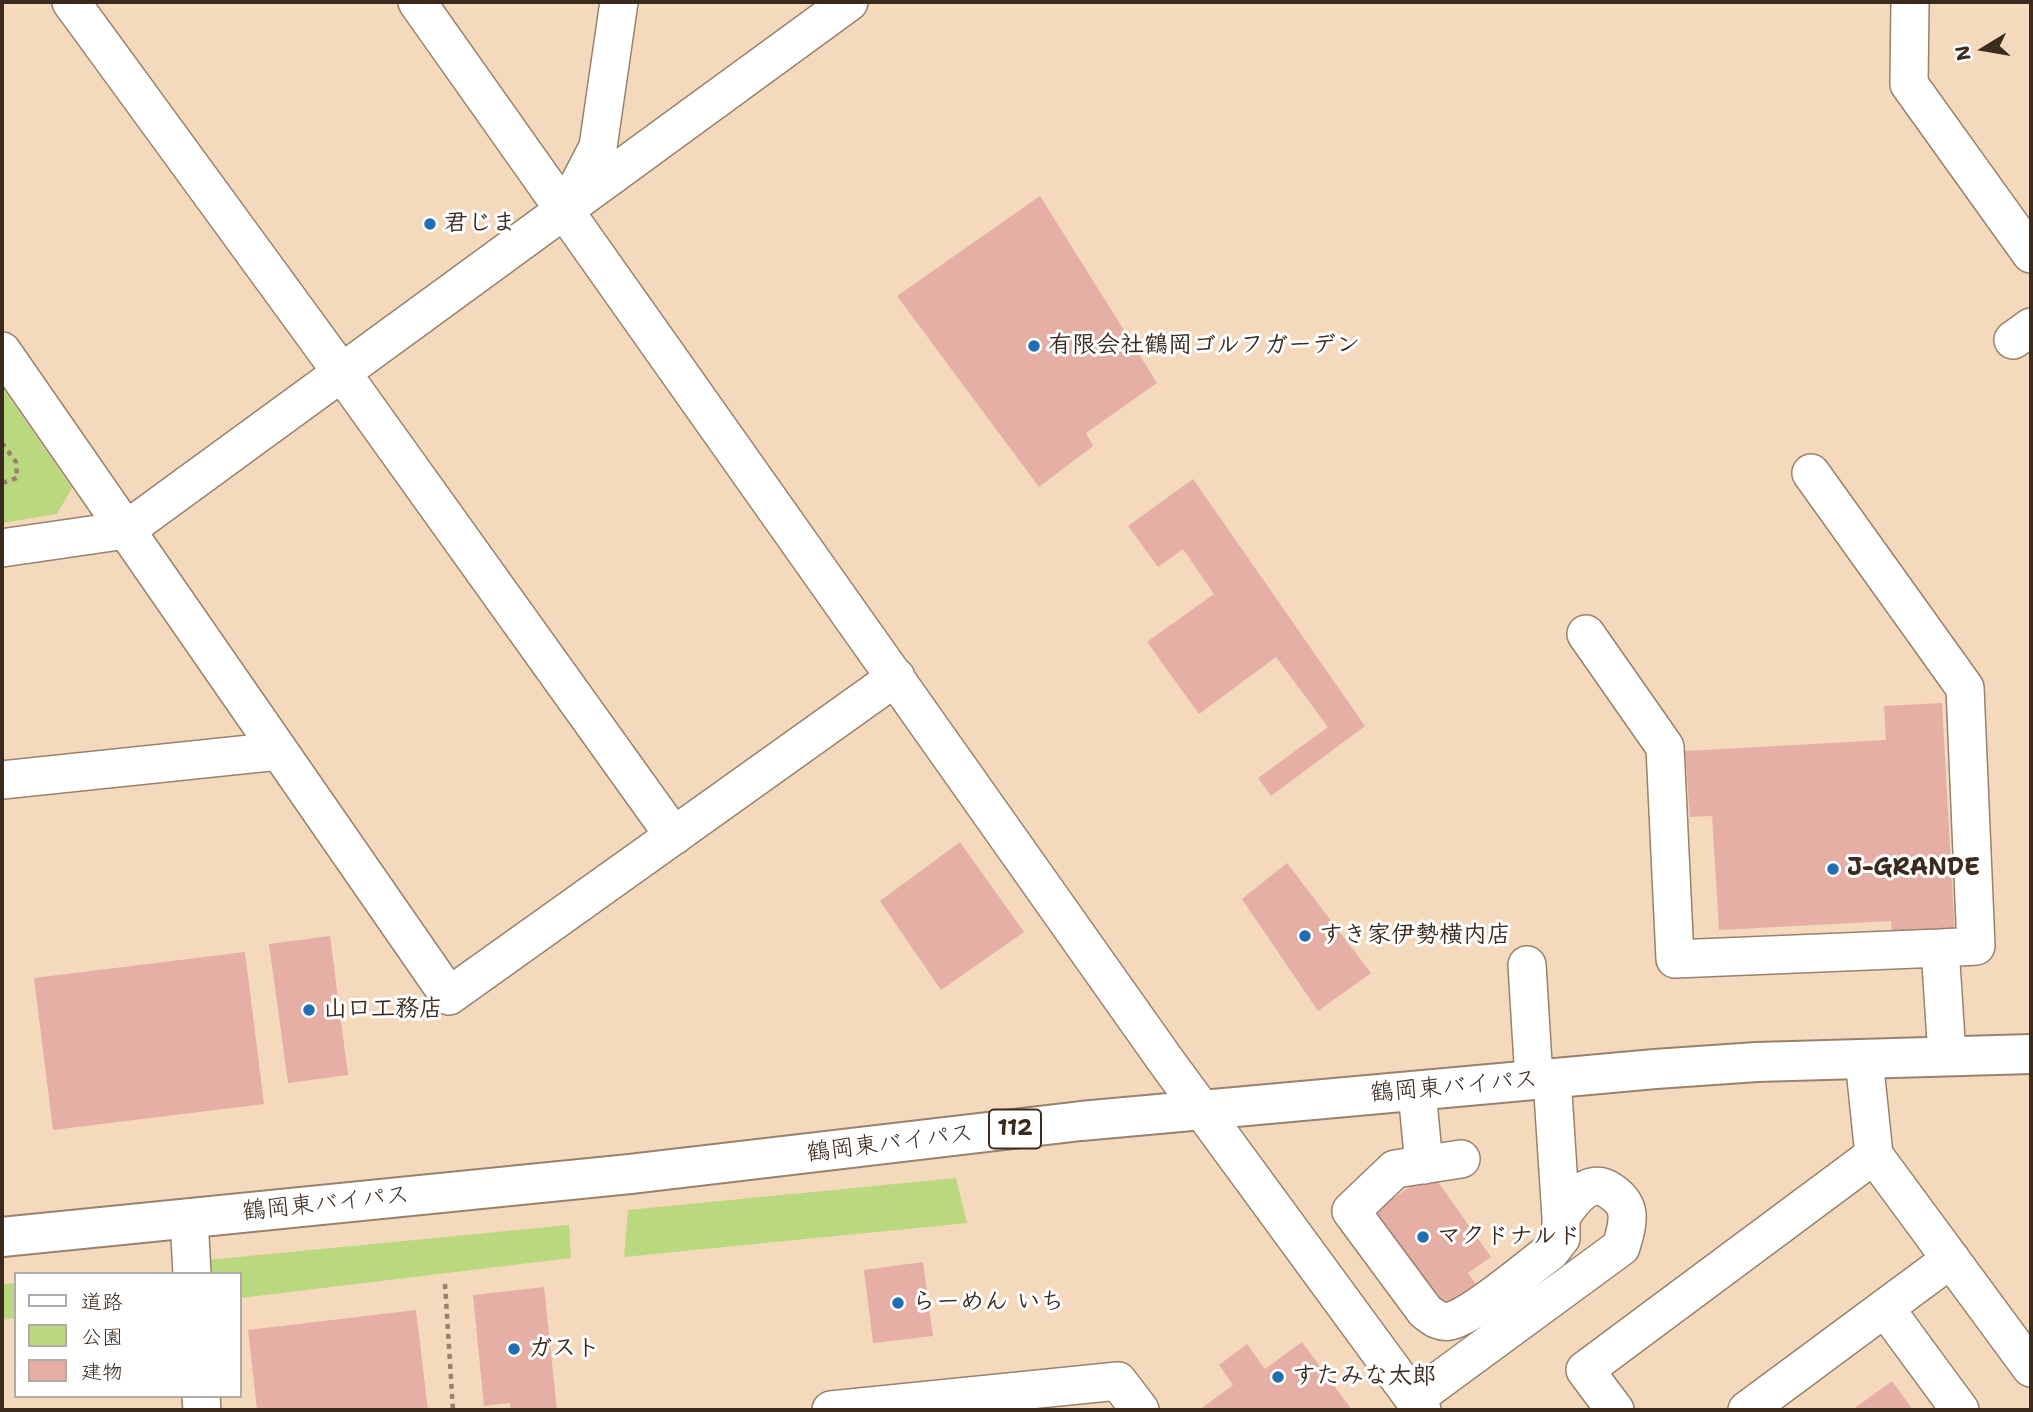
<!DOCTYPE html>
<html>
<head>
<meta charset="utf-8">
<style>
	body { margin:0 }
	#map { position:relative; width:2033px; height:1412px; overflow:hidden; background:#f4d9bc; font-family:"Shantell Sans","Klee One",sans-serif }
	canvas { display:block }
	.frame { position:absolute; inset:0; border:4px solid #3b2a1e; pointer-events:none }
	.legend { position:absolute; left:14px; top:1272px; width:228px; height:126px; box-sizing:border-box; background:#fff; border:2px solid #b1aaa5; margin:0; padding:9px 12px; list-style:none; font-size:21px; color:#3b2a1e }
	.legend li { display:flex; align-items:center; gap:14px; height:35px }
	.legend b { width:35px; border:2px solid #b1aaa5 }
	.north { position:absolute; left:1949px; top:14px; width:70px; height:70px; -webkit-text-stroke:5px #fff; paint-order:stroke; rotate:259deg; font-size:19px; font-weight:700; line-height:28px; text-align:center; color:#3b2a1e }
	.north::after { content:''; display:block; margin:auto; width:24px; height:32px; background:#3b2a1e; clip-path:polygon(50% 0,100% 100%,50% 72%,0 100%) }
</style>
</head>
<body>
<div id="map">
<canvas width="2033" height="1412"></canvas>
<div class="frame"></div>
<ul class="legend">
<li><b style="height:9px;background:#fff"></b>道路</li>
<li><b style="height:19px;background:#bad87e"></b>公園</li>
<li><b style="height:19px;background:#e5afa6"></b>建物</li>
</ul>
<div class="north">N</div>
</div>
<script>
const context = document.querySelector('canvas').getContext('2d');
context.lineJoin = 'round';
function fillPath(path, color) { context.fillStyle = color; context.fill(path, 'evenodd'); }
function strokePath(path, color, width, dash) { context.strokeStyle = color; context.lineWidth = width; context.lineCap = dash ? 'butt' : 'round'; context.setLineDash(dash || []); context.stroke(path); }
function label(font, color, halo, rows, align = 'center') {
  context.font = font + ' "Shantell Sans","Klee One",sans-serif'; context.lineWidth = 6; context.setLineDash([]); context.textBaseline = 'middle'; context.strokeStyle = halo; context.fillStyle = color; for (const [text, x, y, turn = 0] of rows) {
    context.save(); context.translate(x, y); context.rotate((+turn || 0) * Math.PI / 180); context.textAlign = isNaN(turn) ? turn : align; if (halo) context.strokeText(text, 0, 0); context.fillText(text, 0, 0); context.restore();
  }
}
fillPath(new Path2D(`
	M 2,387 L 72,488 L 57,514 L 2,523 Z
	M 956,1178 L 967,1223 L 624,1257 L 628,1210 Z
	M 569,1225 L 571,1258 L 240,1298 L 240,1274 L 209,1274 L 208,1260 Z
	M 16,1283 L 16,1318 L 2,1320 L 2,1284 Z`), '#bad87e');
fillPath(new Path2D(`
	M 1040,196 L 1157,383 L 1086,433 L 1093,446 L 1039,487 L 897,296 Z
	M 1193,479 L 1365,726 L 1271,796 L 1258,778 L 1328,727 L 1276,657 L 1199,714 L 1147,642 L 1214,594 L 1183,549 L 1158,567 L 1128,526 Z
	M 1942,703 L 1955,936 L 1892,940 L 1891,921 L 1719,930 L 1712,816 L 1690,817 L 1685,751 L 1886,740 L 1884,706 Z
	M 960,842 L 1024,932 L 941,990 L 880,901 Z
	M 1287,863 L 1371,973 L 1318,1011 L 1242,899 Z
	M 330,936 L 348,1075 L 288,1083 L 269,944 Z
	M 245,952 L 264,1104 L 53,1130 L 34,978 Z
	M 1431,1172 L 1491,1257 L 1468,1273 L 1476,1284 L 1434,1313 L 1368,1216 Z
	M 923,1262 L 933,1336 L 873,1343 L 864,1270 Z
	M 544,1287 L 557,1410 L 511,1410 L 510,1403 L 484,1406 L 473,1295 Z
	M 416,1310 L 428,1410 L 257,1410 L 248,1330 Z
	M 1302,1342 L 1352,1410 L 1199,1410 L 1233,1385 L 1219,1365 L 1247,1344 L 1265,1369 Z
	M 1892,1381 L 1913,1410 L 1852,1410 Z`), '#e5afa6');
const minor = new Path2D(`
	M 71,2 L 342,373 L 674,836
	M 417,2 L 1166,1061 L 1422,1410
	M 1910,2 L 1909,84 L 2031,254
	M 569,203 L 598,147 L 619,2
	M 2013,340 L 2031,327
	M 2,351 L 449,996 L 896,677
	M 1811,473 L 1965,688 L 1976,946 L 1940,948 L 1947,1056
	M 2,548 L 126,530 L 849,2
	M 1586,634 L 1665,747 L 1675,959 L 1940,948
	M 2,780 L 279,751
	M 1527,965 L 1534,1080
	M 1864,1059 L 1874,1155 L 2031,1368
	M 1417,1091 L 1424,1165
	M 1461,1159 L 1395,1169 L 1351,1211 L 1425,1311 C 1433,1317 1439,1323 1450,1321 C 1473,1316 1528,1268 1550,1252 L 1561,1238 L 1561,1217 L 1552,1078
	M 189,1218 L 192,1274
	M 1885,1308 L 1960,1410
	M 201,1396 L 202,1410
	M 1414,1399 L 1621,1247 C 1624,1237 1628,1225 1627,1214 C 1626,1205 1619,1197 1612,1192 C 1590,1175 1573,1199 1561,1217
	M 831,1410 L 1118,1381 L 1140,1410
	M 1615,1410 L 1585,1370 L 1874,1155
	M 1747,1410 L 1951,1259`);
const highway = new Path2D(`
	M 2,1237 L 630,1174 L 1081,1121 L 1655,1069 L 1757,1062 L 2031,1054`);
strokePath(minor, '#98826d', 40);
strokePath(highway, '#98826d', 42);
strokePath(new Path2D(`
	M 2,443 L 16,462 L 17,478 L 2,483
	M 445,1284 L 453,1410`), '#98826d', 4.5, [5, 5]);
strokePath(minor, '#fff', 37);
strokePath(highway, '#fff', 38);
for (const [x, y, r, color] of [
	[430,224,7,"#1f6fb2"],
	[1034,346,7,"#1f6fb2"],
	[1833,869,7,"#1f6fb2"],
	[1305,936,7,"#1f6fb2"],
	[309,1010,7,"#1f6fb2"],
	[1423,1237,7,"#1f6fb2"],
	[898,1303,7,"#1f6fb2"],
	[514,1349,7,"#1f6fb2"],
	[1278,1377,7,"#1f6fb2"]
]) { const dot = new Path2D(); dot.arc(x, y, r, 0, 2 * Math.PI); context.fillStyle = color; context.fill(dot); strokePath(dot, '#fff', 2.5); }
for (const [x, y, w] of [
	[1015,1129,52]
]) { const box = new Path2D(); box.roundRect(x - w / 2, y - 19.5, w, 39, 5); context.fillStyle = '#fff'; context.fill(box); strokePath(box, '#3b2a1e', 2); }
label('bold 23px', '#3b2a1e', null, [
	["112",1015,1129]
]);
label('bold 24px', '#3b2a1e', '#fff', [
	["君じま",444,224],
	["有限会社鶴岡ゴルフガーデン",1048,346],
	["J-GRANDE",1847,869],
	["すき家伊勢横内店",1319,936],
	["山口工務店",323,1010],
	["マクドナルド",1437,1237],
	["らーめん いち",912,1303],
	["ガスト",528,1349],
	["すたみな太郎",1292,1377]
], 'left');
label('24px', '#3b2a1e', '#fff', [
	["鶴岡東バイパス",1454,1087,-5],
	["鶴岡東バイパス",890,1144,-7],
	["鶴岡東バイパス",326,1204,-6]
]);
</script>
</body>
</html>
